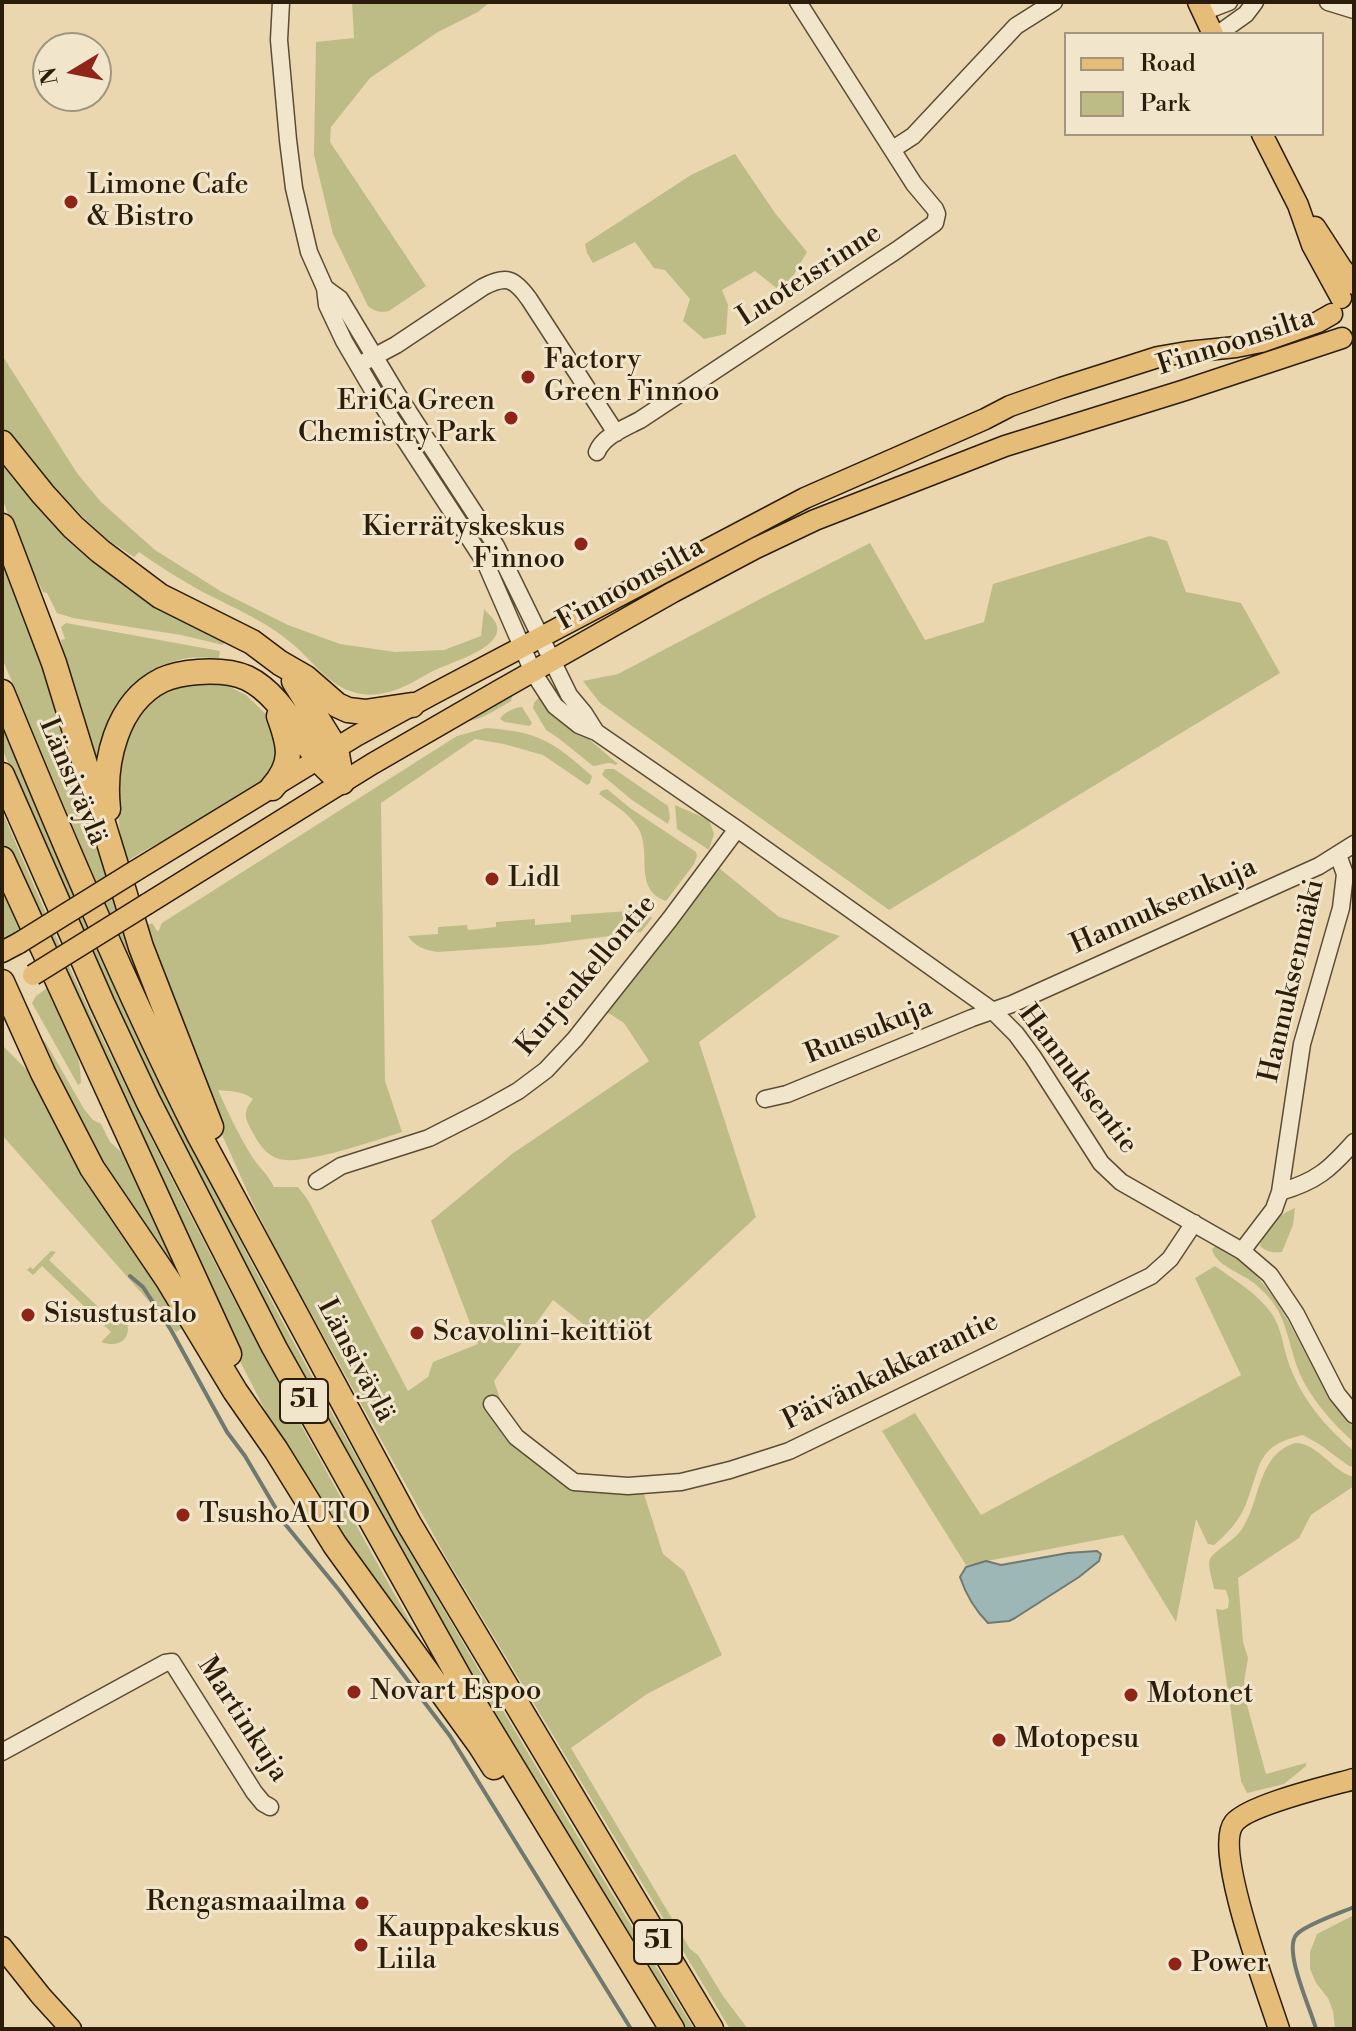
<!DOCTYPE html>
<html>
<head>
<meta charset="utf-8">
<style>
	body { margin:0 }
	#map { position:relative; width:1356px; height:2031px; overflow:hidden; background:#ead7b0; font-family:"Libre Bodoni",serif }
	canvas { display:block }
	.frame { position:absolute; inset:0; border:4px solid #2b1d09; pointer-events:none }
	.legend { position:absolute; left:1064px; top:32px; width:260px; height:104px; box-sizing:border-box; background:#f1e5cc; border:2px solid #a2957e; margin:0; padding:10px 14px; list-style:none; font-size:24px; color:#2b1d09 }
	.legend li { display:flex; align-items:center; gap:16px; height:40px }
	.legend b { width:40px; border:2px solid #a2957e }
	.north { position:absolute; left:32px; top:32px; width:80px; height:80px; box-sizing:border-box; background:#f1e5cc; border:2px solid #a2957e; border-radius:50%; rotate:260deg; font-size:22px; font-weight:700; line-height:32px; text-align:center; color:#2b1d09 }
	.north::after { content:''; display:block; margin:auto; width:28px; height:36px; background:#8f2418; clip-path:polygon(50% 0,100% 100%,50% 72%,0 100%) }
</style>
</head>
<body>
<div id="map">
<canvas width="1356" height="2031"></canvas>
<div class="frame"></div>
<ul class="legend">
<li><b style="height:10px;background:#e5bc78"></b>Road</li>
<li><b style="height:22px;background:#bdbc87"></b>Park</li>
</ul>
<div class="north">N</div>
</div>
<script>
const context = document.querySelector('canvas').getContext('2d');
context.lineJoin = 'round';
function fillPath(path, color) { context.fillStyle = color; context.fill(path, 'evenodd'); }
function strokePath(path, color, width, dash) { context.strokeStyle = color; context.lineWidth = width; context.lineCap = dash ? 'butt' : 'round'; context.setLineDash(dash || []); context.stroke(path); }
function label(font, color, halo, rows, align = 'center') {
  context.font = font + ' "Libre Bodoni",serif'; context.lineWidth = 6; context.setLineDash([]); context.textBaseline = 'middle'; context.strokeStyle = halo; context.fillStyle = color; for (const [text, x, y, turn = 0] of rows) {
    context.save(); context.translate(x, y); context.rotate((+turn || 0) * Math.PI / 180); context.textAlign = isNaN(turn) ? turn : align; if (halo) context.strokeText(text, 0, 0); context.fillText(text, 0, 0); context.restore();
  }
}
fillPath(new Path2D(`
	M 352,2 L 490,2 L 478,12 L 438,32 L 370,78 L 331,127 L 330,142 L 426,286 L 389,311 C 380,313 376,312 368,306 L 333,234 L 314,155 L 316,42 L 354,38 Z
	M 735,154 L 775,213 L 807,252 L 783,293 L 755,271 L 722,290 L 728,305 L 726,334 L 704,339 L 683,321 L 690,299 L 665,270 L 654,268 L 635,242 L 593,263 L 587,253 L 585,244 L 691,175 Z
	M 2,355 L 77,473 L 101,502 L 155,550 L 222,592 L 288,625 L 340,644 L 395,652 L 444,650 L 481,636 L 484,609 C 491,617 501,624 496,635 C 489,652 449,663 433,671 C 419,678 405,688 389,692 C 377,695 365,696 353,692 C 329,685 314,663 296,647 C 268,622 234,608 201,591 C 179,579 159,566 139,552 L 134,557 L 102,536 L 87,521 L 35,468 L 2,427 Z
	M 2,457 C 39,499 73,545 117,579 C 150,604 189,621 226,639 L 223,645 L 181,635 L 73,618 L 57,613 L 47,593 L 43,592 L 25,555 L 2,499 Z
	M 1150,536 L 1167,541 L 1186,592 L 1241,603 L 1280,673 L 889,910 L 600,703 L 583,681 L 618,674 L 766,596 L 870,543 L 925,640 L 984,622 L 993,584 Z
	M 2,543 L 35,622 L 154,1007 L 138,976 L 90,868 L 2,658 Z
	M 66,623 L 220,651 L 219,658 C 209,658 198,657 188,658 C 147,664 113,695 104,735 C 100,751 101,769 99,785 L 71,689 L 61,640 L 65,639 L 61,627 Z
	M 189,683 L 217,683 L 230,687 L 246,695 L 271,719 L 281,755 L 267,776 L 250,791 L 193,826 L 147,849 L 124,863 L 117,808 L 118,768 L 133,722 L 151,700 L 176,686 Z
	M 513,693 L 511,701 C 495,710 481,721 462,722 Z
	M 539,697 C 564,720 592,741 618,764 L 615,765 C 608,760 601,766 593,766 L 557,737 L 546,730 L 533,708 L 534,703 Z
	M 522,707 L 532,723 L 530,726 L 505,722 L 500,719 C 503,713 515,707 522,707 Z
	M 2,723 C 76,904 158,1082 248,1256 C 320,1395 397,1530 476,1665 C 548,1787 620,1908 694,2029 L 683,2029 L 507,1738 L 304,1381 L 141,1062 L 32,821 L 2,748 Z
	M 486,728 C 540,732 552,741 592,776 L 590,783 L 587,785 L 543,755 L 504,744 L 475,739 L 381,803 L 385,1081 L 402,1132 C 376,1140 303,1166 279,1159 C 266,1155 259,1144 253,1133 C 245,1118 242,1113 253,1099 C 240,1090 232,1092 218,1090 C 228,1112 238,1134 251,1155 C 258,1167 269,1175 274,1187 L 298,1187 L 308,1200 L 408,1391 L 428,1377 L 433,1362 L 478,1344 L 431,1221 L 512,1154 L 649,1061 L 624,1023 L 607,1012 L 719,868 L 779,917 L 840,936 L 699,1042 L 756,1217 L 638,1327 L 606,1342 L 553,1300 L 494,1381 L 515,1442 L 568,1486 L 644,1494 L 663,1554 L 684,1571 L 722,1655 L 647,1694 L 571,1748 L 690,1949 L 698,1955 L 723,1996 L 748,2029 L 730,2029 L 448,1561 L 280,1257 L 252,1202 L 204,1094 L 142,927 L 152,923 L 158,932 L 162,923 L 457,736 Z
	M 605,769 L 614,769 L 620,773 L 668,806 L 670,817 L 668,824 L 632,800 L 602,775 Z
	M 607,789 L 630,808 L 696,852 L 697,856 L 694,864 L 666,901 C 632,889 653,853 638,828 C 629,813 613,804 599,794 L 601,791 Z
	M 675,805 L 709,820 L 714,834 L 709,850 L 677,829 Z
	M 2,811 C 37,892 71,974 110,1054 C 209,1259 318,1459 430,1657 L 298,1474 L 228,1338 L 2,841 Z
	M 2,878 L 24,927 L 3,941 L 2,940 Z
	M 629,900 L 652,918 L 641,932 L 540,945 L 438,952 C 425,950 415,947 408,936 L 438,934 L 438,927 L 467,925 L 468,930 L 496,927 L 496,922 L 535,919 L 535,925 L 571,922 L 571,915 L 629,911 Z
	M 51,985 C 64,1016 81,1049 81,1083 L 78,1085 L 32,1003 L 36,996 Z
	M 36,1032 L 46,1043 L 84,1109 L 93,1120 L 101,1124 L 110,1142 L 121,1152 L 137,1174 L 194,1298 L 96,1158 Z
	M 2,1045 L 30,1073 L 93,1187 L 184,1327 L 176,1332 L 2,1135 Z
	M 1295,1208 L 1293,1225 L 1282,1252 C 1274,1253 1266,1252 1260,1246 C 1264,1229 1279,1214 1295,1208 Z
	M 1217,1245 C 1290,1284 1301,1371 1354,1427 L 1354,1442 C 1333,1425 1307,1394 1298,1369 C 1289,1346 1287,1320 1271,1300 C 1266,1294 1260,1288 1254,1283 C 1241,1273 1215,1265 1212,1249 Z
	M 51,1251 L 56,1252 L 49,1260 L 117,1325 L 125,1317 C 134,1337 121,1349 101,1342 L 111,1332 L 42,1266 L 33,1275 L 27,1270 L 30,1267 L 33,1269 Z
	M 1215,1266 C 1236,1281 1257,1293 1272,1314 C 1281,1327 1283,1346 1288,1361 C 1300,1397 1325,1427 1354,1451 L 1354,1467 L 1349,1466 L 1319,1444 L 1303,1435 C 1255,1446 1262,1465 1246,1504 C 1239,1521 1228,1533 1214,1545 L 1208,1544 L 1196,1519 L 1176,1622 L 1123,1535 L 966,1565 L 882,1431 L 915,1413 L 981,1515 L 1241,1375 L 1195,1278 Z
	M 1295,1443 C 1319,1443 1332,1472 1354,1477 L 1354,1486 L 1311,1515 L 1299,1538 L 1238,1578 L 1243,1642 L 1248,1658 L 1244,1682 L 1247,1705 L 1266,1774 L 1306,1763 L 1306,1766 L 1284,1784 L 1247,1793 L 1241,1781 L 1216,1609 L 1223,1610 L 1228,1608 L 1229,1600 L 1226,1590 L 1214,1589 C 1213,1581 1207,1566 1210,1559 C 1214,1551 1235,1540 1242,1529 C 1261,1501 1257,1455 1295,1443 Z
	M 1354,1915 L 1354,2029 L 1335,2029 L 1333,2011 L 1328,1998 L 1316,1983 L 1310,1969 L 1310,1952 L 1317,1934 Z`), '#bdbc87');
const water = new Path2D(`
	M 1097,1551 L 1101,1554 L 1099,1561 L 1079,1577 L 1015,1618 L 1009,1621 L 988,1623 C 975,1610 966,1595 960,1577 L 966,1567 L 986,1561 L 1001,1565 L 1068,1553 Z`);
fillPath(water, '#9cb7b6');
strokePath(water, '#6f7971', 2);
strokePath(new Path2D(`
	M 130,1276 L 143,1287 L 171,1330 L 227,1432 L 245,1456 L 285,1524 L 339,1590 L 450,1736 L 631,2029
	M 1316,2029 C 1311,2009 1282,1949 1297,1934 C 1307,1924 1340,1913 1354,1907`), '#6f7971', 4);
const minor = new Path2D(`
	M 281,2 L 279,40 L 288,140 L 294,188 L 309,252 L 325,288 L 327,305 L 344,341 L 375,394 L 486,564 L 533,672 L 555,706 L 579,725 L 596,732 L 737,829 L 993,1011 L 1016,1034 L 1033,1057 L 1101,1163 L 1121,1182 L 1242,1251 L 1270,1275 L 1296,1314 L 1337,1394 L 1354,1415
	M 1328,2 L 1354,10
	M 1203,12 L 1229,2
	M 1218,34 L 1246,14 L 1255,2
	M 893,149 L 913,136 L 1016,26 L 1054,2
	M 325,288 L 340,299 L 397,394 L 496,546 L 569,695 L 584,713 L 596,732
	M 366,361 L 396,345 L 483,287 C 506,275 514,278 529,299 L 616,433
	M 597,452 C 603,436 625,428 640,420 L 897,250 L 935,223 L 937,214 L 935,209 L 914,184 L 798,2
	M 765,1099 L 787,1094 L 972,1018 L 1012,1004 L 1319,866 L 1354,844
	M 317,1181 L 341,1166 L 429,1138 L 484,1110 L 518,1091 L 546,1070 L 575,1039 L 670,919 L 737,829
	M 1280,1192 C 1317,1181 1329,1170 1354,1142
	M 1242,1251 L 1274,1209 L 1280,1192 L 1302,1044 L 1341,908 L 1345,874 L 1338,855
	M 492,1404 L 516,1437 L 574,1482 L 628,1486 L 681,1482 L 730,1470 L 789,1451 L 1151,1276 L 1170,1259 L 1194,1223
	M 2,1752 L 165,1663 L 172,1662 L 254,1792 L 263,1803 L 270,1807`);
const major = new Path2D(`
	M 1198,2 L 1213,34
	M 1262,134 L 1298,205 L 1312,245 L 1341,298
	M 1315,227 L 1341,267 L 1354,284
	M 135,871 L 356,736 L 433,694 L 805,498 L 985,419 L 1010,406 L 1061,388 L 1158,357 L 1187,352 L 1236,347 L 1261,342 L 1318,322 L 1332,314
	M 147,904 L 372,764 L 500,690 L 673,592 L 756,548 L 815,520 L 1005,446 L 1182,391 L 1342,338
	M 2,952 L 19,943
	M 2,1947 L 41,1996 L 71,2029
	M 1279,2029 C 1268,1994 1213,1850 1234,1823 C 1248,1805 1329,1786 1354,1779`);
const highway = new Path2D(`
	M 2,443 L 43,494 L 73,527 L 100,551 L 160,596 L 252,642 L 280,663 L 306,678 L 337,705 L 348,710 L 365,712 L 412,705
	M 2,526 L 54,663 L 141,947 L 211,1127
	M 294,681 L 336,749 L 342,782
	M 2,692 C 63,841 126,989 198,1133 L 409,1524 L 711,2029
	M 2,775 L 102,1003 L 148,1101 L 274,1347 L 473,1702 L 672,2029
	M 272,788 C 294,763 290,746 279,716
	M 108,809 C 103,763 116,703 162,680 C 173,675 186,673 198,672 C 213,671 233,672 247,678 C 278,693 295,729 316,756 C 323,766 333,774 342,782
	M 2,859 L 229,1354
	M 2,982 L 43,1073 L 92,1168 L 168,1280 L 235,1391 L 276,1450 L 335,1545 L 480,1745 L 494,1767`);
strokePath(minor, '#5b4c33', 19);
strokePath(major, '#2b1d09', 23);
strokePath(highway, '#2b1d09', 27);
strokePath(minor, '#f1e5cc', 16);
strokePath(major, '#e5bc78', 20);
strokePath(highway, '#e5bc78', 24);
const majorBridge = new Path2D(`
	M 19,943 L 135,871
	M 33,975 L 147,904`);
strokePath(majorBridge, '#2b1d09', 23, []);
strokePath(majorBridge, '#e5bc78', 20);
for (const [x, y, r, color] of [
	[71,202,8,"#8f2418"],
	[528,377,8,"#8f2418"],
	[511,418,8,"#8f2418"],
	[581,544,8,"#8f2418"],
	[492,879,8,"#8f2418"],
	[28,1315,8,"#8f2418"],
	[417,1333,8,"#8f2418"],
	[183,1515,8,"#8f2418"],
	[354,1692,8,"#8f2418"],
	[1131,1695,8,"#8f2418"],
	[999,1740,8,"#8f2418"],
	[362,1903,8,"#8f2418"],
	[361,1945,8,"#8f2418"],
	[1175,1964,8,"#8f2418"]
]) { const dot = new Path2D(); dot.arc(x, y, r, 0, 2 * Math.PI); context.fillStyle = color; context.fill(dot); strokePath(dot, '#f1e5cc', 3); }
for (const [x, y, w] of [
	[304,1401,48],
	[658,1942,48]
]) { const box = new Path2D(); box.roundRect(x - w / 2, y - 22, w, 44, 6); context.fillStyle = '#f1e5cc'; context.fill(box); strokePath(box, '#2b1d09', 2); }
label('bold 26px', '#2b1d09', null, [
	["51",304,1401],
	["51",658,1942]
]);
label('28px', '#2b1d09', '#f1e5cc', [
	["Limone Cafe",87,186],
	["& Bistro",87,218],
	["Factory",544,361],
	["Green Finnoo",544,393],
	["EriCa Green",495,402,"right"],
	["Chemistry Park",495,434,"right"],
	["Kierrätyskeskus",565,528,"right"],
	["Finnoo",565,560,"right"],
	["Lidl",508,879],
	["Sisustustalo",44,1315],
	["Scavolini-keittiöt",433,1333],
	["TsushoAUTO",199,1515],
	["Novart Espoo",370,1692],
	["Motonet",1147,1695],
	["Motopesu",1015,1740],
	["Rengasmaailma",346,1903,"right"],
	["Kauppakeskus",377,1929],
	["Liila",377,1961],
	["Power",1191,1964]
], 'left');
label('28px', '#2b1d09', '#f1e5cc', [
	["Luoteisrinne",810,276,-33],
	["Finnoonsilta",1236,343,-18],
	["Finnoonsilta",631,585,-29],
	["Länsiväylä",72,782,67],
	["Hannuksenkuja",1164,907,-24],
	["Kurjenkellontie",587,976,-50],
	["Hannuksenmäki",1293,981,-77],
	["Ruusukuja",869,1032,-22],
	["Hannuksentie",1077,1080,53],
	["Länsiväylä",355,1361,62],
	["Päivänkakkarantie",891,1372,-26],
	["Martinkuja",242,1720,57]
]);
</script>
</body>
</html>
